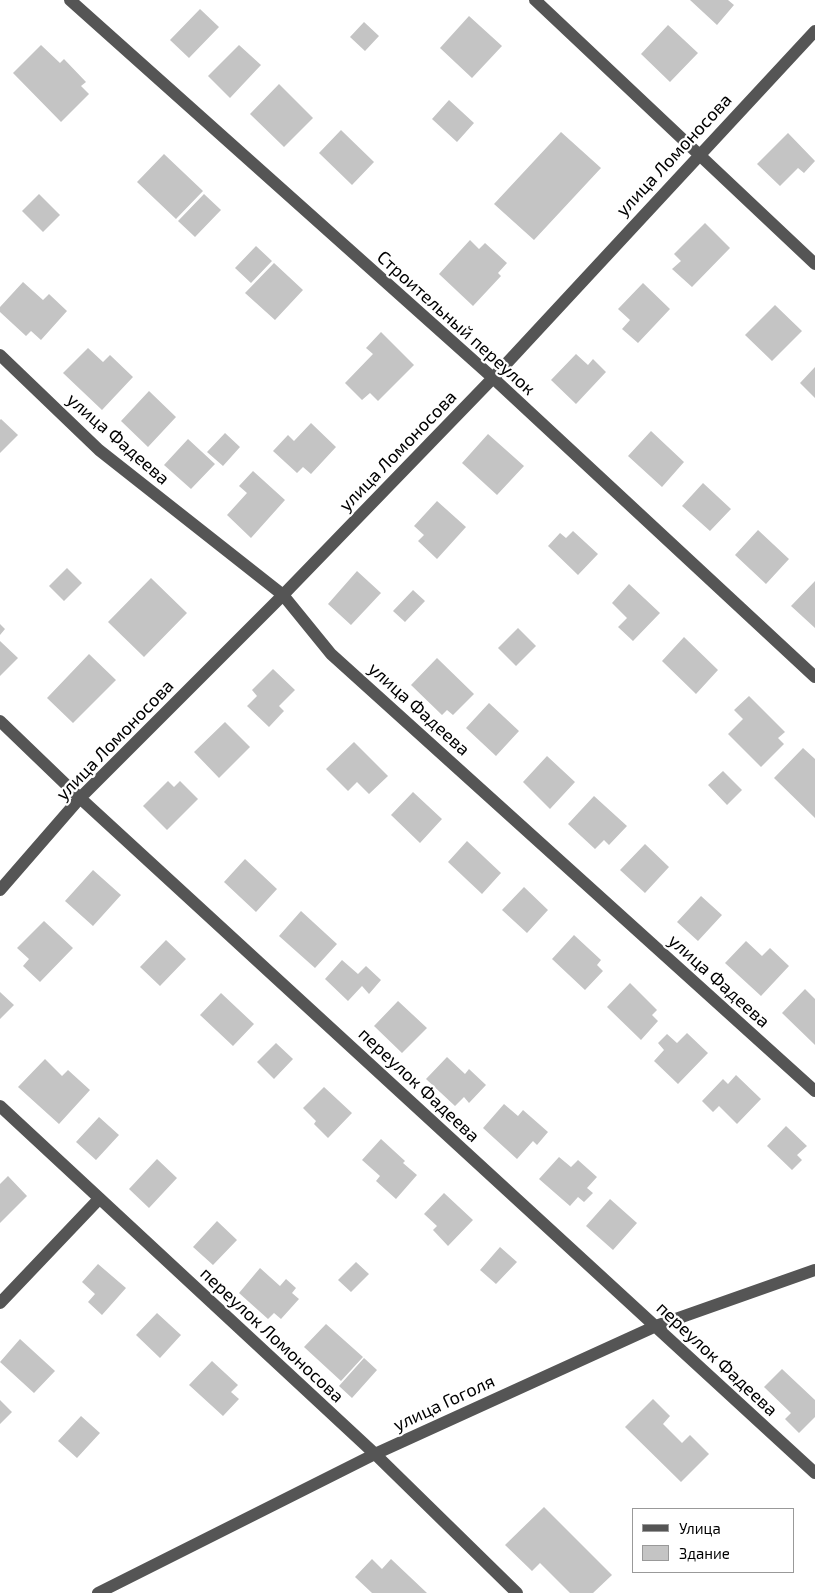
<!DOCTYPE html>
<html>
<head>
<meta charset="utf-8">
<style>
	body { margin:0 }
	#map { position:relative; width:815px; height:1593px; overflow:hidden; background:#fff; font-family:"Exo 2",sans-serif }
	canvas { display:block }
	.legend { position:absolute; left:632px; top:1508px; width:162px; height:65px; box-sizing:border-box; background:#fff; border:1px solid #999; margin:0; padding:6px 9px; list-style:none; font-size:15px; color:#000 }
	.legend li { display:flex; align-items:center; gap:10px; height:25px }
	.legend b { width:25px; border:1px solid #999 }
</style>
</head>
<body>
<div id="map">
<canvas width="815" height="1593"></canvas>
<ul class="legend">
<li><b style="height:6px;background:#555"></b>Улица</li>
<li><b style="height:14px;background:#c4c4c4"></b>Здание</li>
</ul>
</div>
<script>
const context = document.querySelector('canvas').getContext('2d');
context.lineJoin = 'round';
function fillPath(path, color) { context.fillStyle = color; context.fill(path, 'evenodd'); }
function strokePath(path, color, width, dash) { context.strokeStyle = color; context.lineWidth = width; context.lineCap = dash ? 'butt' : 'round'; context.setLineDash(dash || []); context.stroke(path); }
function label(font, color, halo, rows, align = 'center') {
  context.font = font + ' "Exo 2",sans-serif'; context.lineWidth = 4.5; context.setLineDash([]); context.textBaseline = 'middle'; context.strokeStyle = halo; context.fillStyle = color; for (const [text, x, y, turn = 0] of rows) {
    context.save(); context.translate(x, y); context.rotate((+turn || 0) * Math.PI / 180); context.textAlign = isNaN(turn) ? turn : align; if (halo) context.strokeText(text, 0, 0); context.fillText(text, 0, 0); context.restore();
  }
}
fillPath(new Path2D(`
	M 690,0 L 728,0 L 734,5 L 717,25 Z
	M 200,9 L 219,27 L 189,58 L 170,40 Z
	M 469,16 L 502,46 L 472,78 L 440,48 Z
	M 364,22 L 379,36 L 365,51 L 350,37 Z
	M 668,25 L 698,53 L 670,82 L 641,54 Z
	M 41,45 L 60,63 L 64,59 L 86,82 L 81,86 L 89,94 L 61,122 L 13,73 Z
	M 239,45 L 261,65 L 230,98 L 208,76 Z
	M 279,84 L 313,118 L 284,147 L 250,114 Z
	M 449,100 L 474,123 L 457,142 L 432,119 Z
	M 341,130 L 374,162 L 352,185 L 319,153 Z
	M 561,132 L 601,168 L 534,240 L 494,204 Z
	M 788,133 L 815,161 L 804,173 L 798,168 L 780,186 L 757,164 Z
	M 164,154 L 203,191 L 176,219 L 137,182 Z
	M 39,194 L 60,215 L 43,232 L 22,211 Z
	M 204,194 L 221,210 L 195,237 L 178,221 Z
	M 705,223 L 730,248 L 692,287 L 672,269 L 681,261 L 674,254 Z
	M 470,240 L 479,249 L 485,243 L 507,263 L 498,273 L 501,276 L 473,306 L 439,274 Z
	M 256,246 L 272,261 L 251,283 L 235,268 Z
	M 274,263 L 303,290 L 275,320 L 245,293 Z
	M 23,282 L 43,300 L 49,294 L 67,311 L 41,340 L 31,331 L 26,336 L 0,312 L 0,307 Z
	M 643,283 L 670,309 L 638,343 L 622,329 L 630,320 L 618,309 Z
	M 775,305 L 802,331 L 772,361 L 745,335 Z
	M 381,332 L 414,365 L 378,401 L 370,393 L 362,400 L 345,383 L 373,354 L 366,348 Z
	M 88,348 L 103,362 L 110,355 L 133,377 L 102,410 L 63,373 Z
	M 576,354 L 588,365 L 593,359 L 606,372 L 576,404 L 551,380 Z
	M 815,367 L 815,398 L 800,383 Z
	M 149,391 L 176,417 L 148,447 L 121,421 Z
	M 1,419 L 18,435 L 0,453 L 0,420 Z
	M 311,423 L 336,447 L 311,474 L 303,467 L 297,473 L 273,451 L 288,435 L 294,441 Z
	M 651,431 L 684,462 L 662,487 L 628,456 Z
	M 225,433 L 240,447 L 223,466 L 207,452 Z
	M 488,434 L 524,466 L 497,495 L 462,463 Z
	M 188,439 L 215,464 L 191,489 L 164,465 Z
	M 253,471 L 285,500 L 251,538 L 227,515 L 247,493 L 239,486 Z
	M 703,483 L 731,509 L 710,531 L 682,506 Z
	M 437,501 L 466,527 L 437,559 L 418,541 L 424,535 L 414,526 Z
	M 758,530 L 789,559 L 766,584 L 735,555 Z
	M 573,531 L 598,554 L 578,575 L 548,546 L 560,533 L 566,538 Z
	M 67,568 L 82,583 L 64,601 L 49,586 Z
	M 357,571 L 381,593 L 351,625 L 328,604 Z
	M 151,578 L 187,613 L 144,657 L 108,622 Z
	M 815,581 L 815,628 L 791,606 Z
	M 629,584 L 660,613 L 633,641 L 618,627 L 627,618 L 612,603 Z
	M 413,590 L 425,601 L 405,622 L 393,611 Z
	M 0,624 L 5,629 L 0,635 Z
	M 518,628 L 536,646 L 516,666 L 498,648 Z
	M 684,637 L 718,670 L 696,694 L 662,661 Z
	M 0,641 L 18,658 L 0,676 Z
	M 89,654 L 116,680 L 73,723 L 47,698 Z
	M 437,658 L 474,694 L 453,715 L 447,710 L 442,715 L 411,685 Z
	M 273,669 L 295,690 L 279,706 L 284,711 L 269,727 L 247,706 L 257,696 L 252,690 Z
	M 749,696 L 785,732 L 778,738 L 784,744 L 761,767 L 728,734 L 743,719 L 734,710 Z
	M 489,703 L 519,731 L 496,756 L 466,728 Z
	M 225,722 L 250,747 L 219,778 L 194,752 Z
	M 354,742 L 388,776 L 369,794 L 357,782 L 348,791 L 326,769 Z
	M 803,748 L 815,759 L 815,818 L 774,778 Z
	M 547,756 L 575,782 L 550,809 L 523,782 Z
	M 723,771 L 742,790 L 727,805 L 708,785 Z
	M 168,781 L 174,787 L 180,781 L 198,799 L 167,830 L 143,806 Z
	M 413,792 L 442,819 L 420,843 L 391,815 Z
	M 594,796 L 627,826 L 609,845 L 604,840 L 595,849 L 568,824 Z
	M 467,841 L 501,873 L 482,894 L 448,862 Z
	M 645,844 L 669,867 L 645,893 L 620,870 Z
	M 245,859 L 277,889 L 256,912 L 224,882 Z
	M 93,870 L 121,895 L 93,926 L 65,901 Z
	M 524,887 L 548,910 L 527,933 L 502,910 Z
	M 701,896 L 722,915 L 698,941 L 677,922 Z
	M 301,911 L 337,944 L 315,968 L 279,936 Z
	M 44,921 L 73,948 L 40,982 L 23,966 L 29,959 L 17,948 Z
	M 574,935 L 601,960 L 597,965 L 603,971 L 585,990 L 552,959 Z
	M 166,940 L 186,959 L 160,986 L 140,967 Z
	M 746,941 L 762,956 L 770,948 L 789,966 L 761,996 L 725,963 Z
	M 342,960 L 358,974 L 366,966 L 381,980 L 369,994 L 362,986 L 348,1001 L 325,979 Z
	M 630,983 L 657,1010 L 652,1015 L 658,1021 L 641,1040 L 607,1007 Z
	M 805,989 L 815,999 L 815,1045 L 782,1013 Z
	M 0,992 L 14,1005 L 0,1019 Z
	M 221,993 L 254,1024 L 233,1046 L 200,1015 Z
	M 398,1001 L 427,1028 L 402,1053 L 374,1026 Z
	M 687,1033 L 708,1053 L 678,1084 L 654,1061 L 664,1050 L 658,1043 L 667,1034 L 677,1043 Z
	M 276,1043 L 293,1059 L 274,1079 L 257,1062 Z
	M 447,1057 L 465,1074 L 469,1069 L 486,1085 L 469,1103 L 464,1097 L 455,1106 L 426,1079 Z
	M 45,1059 L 62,1076 L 68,1070 L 90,1090 L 59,1124 L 18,1087 Z
	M 736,1075 L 761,1099 L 737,1124 L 719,1106 L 713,1112 L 702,1101 L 723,1079 L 728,1084 Z
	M 324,1087 L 352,1113 L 328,1138 L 314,1124 L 316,1121 L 303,1108 Z
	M 504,1104 L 518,1116 L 523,1110 L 548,1132 L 537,1145 L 533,1141 L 517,1159 L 483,1128 Z
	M 99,1117 L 119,1135 L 96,1160 L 76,1142 Z
	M 786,1126 L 807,1146 L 797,1155 L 802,1160 L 792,1170 L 767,1146 Z
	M 381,1139 L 405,1161 L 403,1163 L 417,1175 L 396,1199 L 376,1181 L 380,1176 L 362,1160 Z
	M 559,1157 L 571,1167 L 578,1160 L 597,1177 L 587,1188 L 593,1193 L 584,1202 L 578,1197 L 570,1206 L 539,1179 Z
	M 157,1159 L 177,1178 L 149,1208 L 129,1189 Z
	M 8,1176 L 27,1196 L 0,1223 L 0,1184 Z
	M 444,1193 L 473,1220 L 448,1246 L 433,1230 L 437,1226 L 424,1214 Z
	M 610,1199 L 637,1223 L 613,1250 L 586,1226 Z
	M 217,1221 L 237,1240 L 213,1265 L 193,1247 Z
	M 500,1247 L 517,1262 L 496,1284 L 480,1270 Z
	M 356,1262 L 369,1274 L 351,1292 L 338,1280 Z
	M 98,1264 L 126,1288 L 102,1315 L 88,1302 L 95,1294 L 82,1282 Z
	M 260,1268 L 280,1286 L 286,1279 L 296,1288 L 292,1293 L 299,1299 L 281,1319 L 274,1313 L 268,1319 L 239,1293 Z
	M 157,1313 L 181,1335 L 160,1358 L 136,1335 Z
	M 326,1324 L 363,1357 L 341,1381 L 304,1347 Z
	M 20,1339 L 55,1371 L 34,1393 L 0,1362 Z
	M 364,1358 L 377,1370 L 352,1398 L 339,1386 Z
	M 212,1361 L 238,1385 L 231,1392 L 239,1399 L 223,1416 L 189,1385 Z
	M 782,1369 L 815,1400 L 815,1417 L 799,1433 L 785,1419 L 791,1413 L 764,1387 Z
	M 653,1399 L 670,1416 L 663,1424 L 682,1443 L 690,1435 L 709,1454 L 681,1482 L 625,1427 Z
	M 0,1400 L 12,1412 L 0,1424 Z
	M 81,1416 L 100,1433 L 77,1458 L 58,1441 Z
	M 544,1507 L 612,1575 L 593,1593 L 570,1593 L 540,1563 L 532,1571 L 505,1545 Z
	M 372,1559 L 382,1569 L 391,1559 L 427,1593 L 372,1593 L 355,1577 Z`), '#c4c4c4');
strokePath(new Path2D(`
	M 70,0 L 493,378 L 815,677
	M 535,0 L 815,264
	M 0,355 L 99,450 L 283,595 L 331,654 L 815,1091
	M 0,721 L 80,798 L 815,1473
	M 0,890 L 80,798 L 283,595 L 493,378 L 815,31
	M 0,1106 L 375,1454 L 517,1593
	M 0,1303 L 99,1199
	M 98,1593 L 375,1454 L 656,1326 L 815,1270`), '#555', 12);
label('18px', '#000', '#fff', [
	["улица Ломоносова",674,155,-47],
	["Строительный переулок",456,323,42],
	["улица Фадеева",118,439,41],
	["улица Ломоносова",398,451,-46],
	["улица Фадеева",419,709,42],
	["улица Ломоносова",115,740,-46],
	["улица Фадеева",719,981,42],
	["переулок Фадеева",419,1085,43],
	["переулок Ломоносова",272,1335,43],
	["переулок Фадеева",717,1359,43],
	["улица Гоголя",444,1403,-25]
]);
</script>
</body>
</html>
